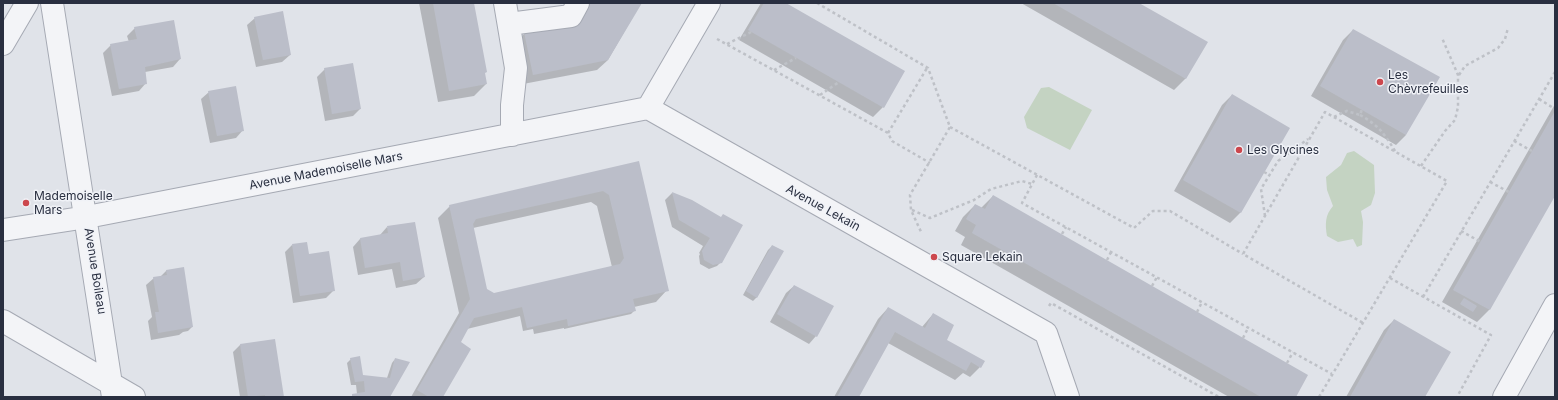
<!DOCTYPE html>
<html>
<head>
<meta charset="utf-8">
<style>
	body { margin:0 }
	#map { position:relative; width:1558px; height:400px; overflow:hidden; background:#e0e3e9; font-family:Inter,sans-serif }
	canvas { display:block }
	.frame { position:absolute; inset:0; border:4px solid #292f40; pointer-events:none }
</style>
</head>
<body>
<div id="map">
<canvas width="1558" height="400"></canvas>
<div class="frame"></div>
</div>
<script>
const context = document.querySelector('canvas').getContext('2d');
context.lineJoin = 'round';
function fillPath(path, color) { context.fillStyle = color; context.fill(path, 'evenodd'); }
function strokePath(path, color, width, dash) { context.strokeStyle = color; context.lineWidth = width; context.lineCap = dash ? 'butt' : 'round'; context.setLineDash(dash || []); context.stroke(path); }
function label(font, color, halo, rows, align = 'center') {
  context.font = font + ' Inter,sans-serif'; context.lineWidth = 3; context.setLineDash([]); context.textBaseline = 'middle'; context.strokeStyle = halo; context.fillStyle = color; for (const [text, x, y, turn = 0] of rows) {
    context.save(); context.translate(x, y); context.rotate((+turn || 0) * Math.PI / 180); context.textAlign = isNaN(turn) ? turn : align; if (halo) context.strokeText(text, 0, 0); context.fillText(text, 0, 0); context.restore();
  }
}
fillPath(new Path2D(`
	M 1049,87 L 1092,110 L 1070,150 L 1027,128 L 1024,117 L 1041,88 Z
	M 1354,151 L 1374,165 L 1375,193 L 1371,205 L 1361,211 L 1363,222 L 1362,245 L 1357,247 L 1353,239 L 1338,242 L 1327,236 C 1325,224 1325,215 1333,206 L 1327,190 L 1326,177 L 1341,165 L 1347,153 Z`), '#c4d3c2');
fillPath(new Path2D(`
	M 419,3 L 473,3 L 486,84 L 474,96 L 438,102 Z
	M 587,3 L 641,3 L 608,60 L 597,70 L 523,84 L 515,43 L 525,33 Z
	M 761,3 L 784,3 L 883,107 L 873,117 L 739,40 Z
	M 1021,3 L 1137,3 L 1186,78 L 1174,90 Z
	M 255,18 L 290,55 L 282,62 L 256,67 L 247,25 Z
	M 135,28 L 180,59 L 173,67 L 145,72 L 146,83 L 139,91 L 112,96 L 103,53 L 111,45 L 129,42 L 127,36 Z
	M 1353,30 L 1406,135 L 1396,145 L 1311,96 L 1343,40 Z
	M 325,69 L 360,109 L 353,116 L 325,121 L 317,77 Z
	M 209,92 L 243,130 L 236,138 L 210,143 L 201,99 Z
	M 1232,95 L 1288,128 L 1240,213 L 1230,223 L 1174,191 L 1222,105 Z
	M 1555,104 L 1555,194 L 1489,310 L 1477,322 L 1442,302 Z
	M 638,163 L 667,290 L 656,302 L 634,307 L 635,310 L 631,314 L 564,329 L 564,328 L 534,334 L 533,329 L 523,331 L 520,316 L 467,329 L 459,342 L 442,397 L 411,397 L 459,313 L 438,218 L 450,206 ZM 591,202 L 597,206 L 612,267 L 494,294 L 486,290 L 473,228 Z
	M 672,193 L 691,201 L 720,218 L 721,262 L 717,266 L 709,269 L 700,264 L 699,256 L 700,254 L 699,253 L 703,246 L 672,227 L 665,200 Z
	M 993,196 L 1294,397 L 1229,397 L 961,245 L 965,237 L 955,231 L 963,217 L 975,205 L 981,208 Z
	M 387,227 L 424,277 L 416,284 L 396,288 L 392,269 L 358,275 L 353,247 L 360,239 L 380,235 Z
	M 292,245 L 308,255 L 333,291 L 326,298 L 293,303 L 285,252 Z
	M 772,246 L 757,297 L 753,301 L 743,295 L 768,250 Z
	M 167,270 L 192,327 L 188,331 L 183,332 L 179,335 L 151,340 L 148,321 L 152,317 L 146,285 L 154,278 L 160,277 Z
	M 794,286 L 816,336 L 809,344 L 770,322 L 786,293 Z
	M 888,308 L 922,327 L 933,314 L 945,340 L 980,367 L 970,377 L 963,373 L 955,380 L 888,343 L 858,397 L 834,397 L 878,319 Z
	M 1394,320 L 1424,397 L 1346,397 L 1384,330 Z
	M 274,340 L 283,397 L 240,397 L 233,352 L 240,345 Z
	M 351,359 L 362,377 L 387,378 L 392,363 L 395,359 L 388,397 L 351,397 L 357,394 L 356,385 L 351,385 L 347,363 Z`), '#0003');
fillPath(new Path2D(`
	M 433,3 L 474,3 L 487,72 L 485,73 L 487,84 L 449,91 Z
	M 591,3 L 642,3 L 608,60 L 533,75 L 524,32 L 582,18 Z
	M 764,3 L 786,3 L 905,71 L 884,108 L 748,30 Z
	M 1053,3 L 1139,3 L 1208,42 L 1186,79 Z
	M 283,11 L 291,55 L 263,60 L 254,17 Z
	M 174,20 L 181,59 L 145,67 L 147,84 L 119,89 L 110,44 L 137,39 L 134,27 Z
	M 1353,29 L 1440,77 L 1406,135 L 1320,86 Z
	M 353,63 L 361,109 L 332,114 L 324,68 Z
	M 236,86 L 244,131 L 217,136 L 208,91 Z
	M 1232,94 L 1290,128 L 1241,213 L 1183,180 Z
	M 1555,111 L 1555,196 L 1490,310 L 1453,290 Z
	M 639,161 L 669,291 L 633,299 L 636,311 L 568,326 L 567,319 L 527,328 L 522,307 L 474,318 L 461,342 L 471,349 L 443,397 L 429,397 L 417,390 L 470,299 L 449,205 ZM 603,191 L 609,195 L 624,258 L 620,264 L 494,293 L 487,289 L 473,224 L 476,219 Z
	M 672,192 L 692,200 L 721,217 L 723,214 L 743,225 L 722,263 L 713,265 L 704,260 L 702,251 L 710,238 L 679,220 Z
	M 993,195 L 1308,375 L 1296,397 L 1261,397 L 972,233 L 976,225 L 966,219 L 975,204 L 985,209 Z
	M 415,222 L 425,277 L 403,281 L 400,262 L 365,268 L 360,238 L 388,233 L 387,226 Z
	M 307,242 L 309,254 L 329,251 L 335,291 L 300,296 L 292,244 Z
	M 772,245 L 784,251 L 757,298 L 746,291 Z
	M 184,267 L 193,327 L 158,333 L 155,312 L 159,312 L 153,277 L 167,275 L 166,270 Z
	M 794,285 L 834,306 L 817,337 L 777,314 Z
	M 1464,298 L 1477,306 L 1473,312 L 1460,304 Z
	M 888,307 L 925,328 L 933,313 L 954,325 L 947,340 L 985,361 L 981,368 L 971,362 L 966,371 L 895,332 L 859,397 L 837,397 Z
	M 1394,319 L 1451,352 L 1425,397 L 1350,397 Z
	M 275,339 L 284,397 L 265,397 L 265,395 L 248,397 L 240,344 Z
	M 360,356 L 363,375 L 390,378 L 395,358 L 410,362 L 390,397 L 352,397 L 352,394 L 365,392 L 364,381 L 355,382 L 350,358 Z`), '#bbbec9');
const minor = new Path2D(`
	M 52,3 L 113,397
	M 505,3 L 516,68 L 512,105 L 512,135
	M 509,24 L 571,16 L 578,3
	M 3,44 L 27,3
	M 648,108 L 1046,333 L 1068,397
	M 648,108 L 709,3
	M 3,230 L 87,217 L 648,108
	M 3,321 L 134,397
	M 1504,397 L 1555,305`);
strokePath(minor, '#a5a9b3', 24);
strokePath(new Path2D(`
	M 817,3 L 928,68 L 950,127 L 910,195 L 911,210 L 922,234
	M 717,39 L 888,133 L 892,141 L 930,163
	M 727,44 L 751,32
	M 774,70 L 796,58
	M 1459,75 L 1465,66 L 1498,48 L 1505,39 L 1508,28
	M 820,95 L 839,82
	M 1539,99 L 1555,109
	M 1360,115 C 1378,125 1384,133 1395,151
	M 1334,117 L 1347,111 L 1360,115 L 1362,109
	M 950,127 L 1134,228 L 1153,211 L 1170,211 L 1243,254
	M 888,133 L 927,68
	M 1514,141 L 1532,151
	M 1421,166 L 1445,131 L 1455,120 L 1458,107 L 1458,75 L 1442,38
	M 1264,172 L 1270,175
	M 1037,175 L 1022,203 L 1332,374
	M 1490,182 L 1509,192
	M 912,210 L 930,218 L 974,200 L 991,189 L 1022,181 L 1032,184
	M 1265,216 L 1261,189 L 1278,161 L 1308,139
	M 1461,231 L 1481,242
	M 1062,234 L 1066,227
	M 1107,260 L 1111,252
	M 1390,278 L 1491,335 L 1457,397
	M 1152,286 L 1157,277
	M 1423,297 L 1555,72
	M 1049,306 L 1051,303 L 1219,397
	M 1197,312 L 1202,302
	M 1243,338 L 1248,328
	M 1287,363 L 1293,352
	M 1319,397 L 1447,181 L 1325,112 L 1243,254 L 1363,323`), '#bec1c7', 2.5, [3, 3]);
strokePath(minor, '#f3f4f7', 22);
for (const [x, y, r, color] of [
	[1380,82,4,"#cc474d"],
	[1239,150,4,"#cc474d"],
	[26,203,4,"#cc474d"],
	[934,257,4,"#cc474d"]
]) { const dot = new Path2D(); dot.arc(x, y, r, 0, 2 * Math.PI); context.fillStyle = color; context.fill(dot); strokePath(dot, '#f0f2f7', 1.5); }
label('12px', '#292f40', '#f0f2f7', [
	["Les",1388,75],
	["Chèvrefeuilles",1388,89],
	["Les Glycines",1247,150],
	["Mademoiselle",34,196],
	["Mars",34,210],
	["Square Lekain",942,257]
], 'left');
label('12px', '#292f40', '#f0f2f7', [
	["Avenue Mademoiselle Mars",326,171,-11],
	["Avenue Lekain",823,208,29],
	["Avenue Boileau",95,271,81]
]);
</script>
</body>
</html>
